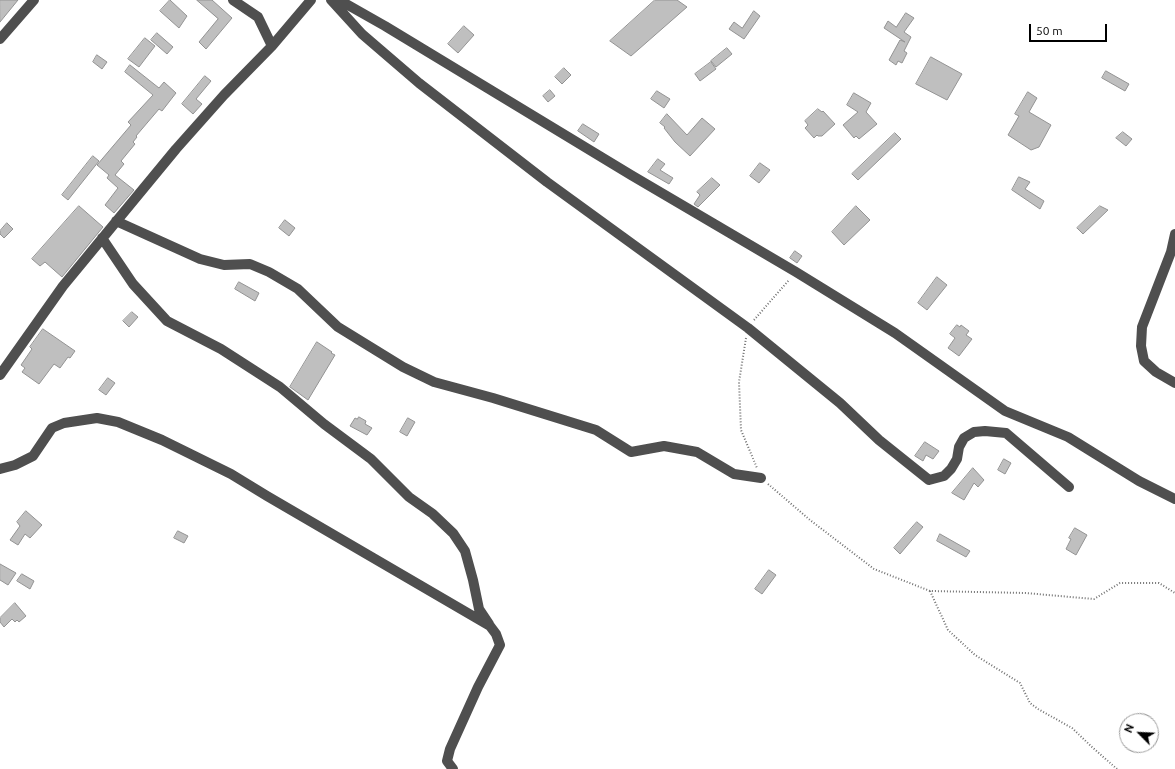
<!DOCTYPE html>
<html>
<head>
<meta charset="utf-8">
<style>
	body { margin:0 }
	#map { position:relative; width:1175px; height:769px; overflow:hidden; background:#fff; font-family:Ubuntu,sans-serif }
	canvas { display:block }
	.north { position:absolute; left:1119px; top:713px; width:40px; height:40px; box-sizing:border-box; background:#fff; border:1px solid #999; border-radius:50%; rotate:294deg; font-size:11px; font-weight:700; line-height:16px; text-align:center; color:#000 }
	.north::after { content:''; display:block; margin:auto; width:14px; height:18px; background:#000; clip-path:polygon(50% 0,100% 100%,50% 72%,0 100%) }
	.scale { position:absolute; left:1029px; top:24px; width:78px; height:18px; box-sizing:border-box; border:2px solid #000; border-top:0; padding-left:5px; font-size:12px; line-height:14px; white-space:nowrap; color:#000; -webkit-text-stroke:3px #fff; paint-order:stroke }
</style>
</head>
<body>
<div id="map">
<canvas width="1175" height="769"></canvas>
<div class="north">N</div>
<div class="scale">50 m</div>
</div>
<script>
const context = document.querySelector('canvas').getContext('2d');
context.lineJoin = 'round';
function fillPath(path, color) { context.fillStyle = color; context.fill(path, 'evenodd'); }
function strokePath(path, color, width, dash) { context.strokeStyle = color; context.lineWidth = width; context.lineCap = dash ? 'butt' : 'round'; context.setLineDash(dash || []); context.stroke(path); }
const building = new Path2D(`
	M 0,0 L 18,0 L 0,22 Z
	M 170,0 L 187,16 L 179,28 L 160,11 Z
	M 197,0 L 212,0 L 232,18 L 206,49 L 199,42 L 218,19 Z
	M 655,0 L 677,0 L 687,7 L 631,56 L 610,41 Z
	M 754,11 L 760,16 L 744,39 L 729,29 L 734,22 L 742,28 Z
	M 906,13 L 914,18 L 904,32 L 911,37 L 904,51 L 907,53 L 902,63 L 898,61 L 896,65 L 889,60 L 900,40 L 905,42 L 884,28 L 888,21 L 896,27 Z
	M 464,26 L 474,35 L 458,53 L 448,44 Z
	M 157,33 L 173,47 L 167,54 L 151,40 Z
	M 145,38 L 155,46 L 139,67 L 128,59 Z
	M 727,48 L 732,54 L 716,67 L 711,61 Z
	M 97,55 L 107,62 L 102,69 L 93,62 Z
	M 931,57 L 962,74 L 947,100 L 916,84 Z
	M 711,62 L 716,69 L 700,81 L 695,74 Z
	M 130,65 L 159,88 L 164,82 L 176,93 L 162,111 L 159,109 L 136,136 L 137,137 L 133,142 L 135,144 L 121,161 L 124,164 L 115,175 L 134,190 L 114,213 L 105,205 L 118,188 L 107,178 L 109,175 L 97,165 L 131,125 L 128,122 L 153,95 L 125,72 Z
	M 564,68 L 571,75 L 562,84 L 555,77 Z
	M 1106,71 L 1129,84 L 1125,91 L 1102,78 Z
	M 205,76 L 211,81 L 196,99 L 202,104 L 193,114 L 182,104 Z
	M 550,90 L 555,96 L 548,102 L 543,96 Z
	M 657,91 L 670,99 L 664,108 L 651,99 Z
	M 1028,92 L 1037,98 L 1029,112 L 1051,125 L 1039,147 L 1031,150 L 1008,135 L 1019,116 L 1015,114 Z
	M 854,93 L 871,103 L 866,112 L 877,124 L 859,139 L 856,136 L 854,138 L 843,125 L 858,112 L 847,105 Z
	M 818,109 L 822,112 L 823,111 L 835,124 L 822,136 L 818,136 L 817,135 L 814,138 L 805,128 L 808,125 L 805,121 Z
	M 667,114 L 687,135 L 702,118 L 715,129 L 690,156 L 675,142 L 664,128 L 665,127 L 660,123 Z
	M 583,124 L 599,134 L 594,142 L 578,131 Z
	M 1123,132 L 1132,139 L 1126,146 L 1116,138 Z
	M 895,133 L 901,139 L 858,180 L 852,174 Z
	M 93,156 L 99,161 L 68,200 L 62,195 Z
	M 658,159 L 665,164 L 660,170 L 673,178 L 669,184 L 648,172 Z
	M 760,163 L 770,170 L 759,183 L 750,176 Z
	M 1019,177 L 1030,182 L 1025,189 L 1044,201 L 1040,209 L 1012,190 Z
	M 712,178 L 720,185 L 698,207 L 694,204 L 700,195 L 697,192 Z
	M 79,206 L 103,227 L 62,277 L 45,262 L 40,266 L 32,259 Z
	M 856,206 L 870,220 L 844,245 L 832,232 Z
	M 1100,206 L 1108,210 L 1083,234 L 1077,228 Z
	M 285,220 L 295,228 L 289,236 L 279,228 Z
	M 7,223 L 13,229 L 4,238 L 0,234 L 0,231 Z
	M 795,251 L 802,256 L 797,263 L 790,258 Z
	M 937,277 L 947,285 L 927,310 L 918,303 Z
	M 239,282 L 259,293 L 255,301 L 235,289 Z
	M 132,312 L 138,317 L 129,327 L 123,321 Z
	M 957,325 L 960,327 L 961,325 L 969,331 L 966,335 L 972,339 L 959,356 L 948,348 L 955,338 L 950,334 Z
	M 43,329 L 75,351 L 70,358 L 68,357 L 60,368 L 54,364 L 39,384 L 22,372 L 25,368 L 21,365 L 32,349 L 30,347 Z
	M 317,342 L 332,352 L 331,353 L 335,355 L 308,400 L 290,387 Z
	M 108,378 L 115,383 L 106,395 L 99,390 Z
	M 359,417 L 366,421 L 365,424 L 372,428 L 367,435 L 350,426 L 355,418 L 357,419 Z
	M 408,418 L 415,422 L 407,436 L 400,432 Z
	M 925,442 L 939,451 L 933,459 L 926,455 L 923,461 L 915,456 Z
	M 1004,459 L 1011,463 L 1005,474 L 998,470 Z
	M 973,468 L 984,480 L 978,487 L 974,483 L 964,500 L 952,493 Z
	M 26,511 L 42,525 L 30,538 L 25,534 L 18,545 L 10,540 L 20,526 L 17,522 Z
	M 917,522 L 923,527 L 900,554 L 894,548 Z
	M 1075,528 L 1087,535 L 1076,555 L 1066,549 L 1071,539 L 1069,538 Z
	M 178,531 L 188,536 L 184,543 L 174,538 Z
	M 940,534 L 970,551 L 966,557 L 937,541 Z
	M 0,564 L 16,573 L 8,585 L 0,580 Z
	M 769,570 L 776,575 L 762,594 L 755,589 Z
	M 22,574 L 34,581 L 30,589 L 17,581 Z
	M 15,603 L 26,616 L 19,622 L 17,620 L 15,622 L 12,619 L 4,627 L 0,622 L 0,618 Z`);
fillPath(building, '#bfbfbf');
strokePath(building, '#939393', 1);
strokePath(new Path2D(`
	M 754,320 L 789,280
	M 746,338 L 739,382 L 741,430 L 757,468
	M 768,484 L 810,520 L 874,569 L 930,591 L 1025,593 L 1094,599 L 1120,583 L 1159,583 L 1175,593
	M 930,591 L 948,630 L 975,655 L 1020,683 L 1030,703 L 1038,709 L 1072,728 L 1092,747 L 1117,769`), '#717171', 2, [1, 2]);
strokePath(new Path2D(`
	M 233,0 L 258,17 L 272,46
	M 331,0 L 362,34 L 419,83 L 547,182 L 748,328 L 840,403 L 879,440 L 929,480 L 944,476 L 951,469 L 957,459 L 959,447 L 964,438 L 974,432 L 985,431 L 1006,433 L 1069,487
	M 339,0 L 385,26 L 631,175 L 796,272 L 895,333 L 1005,411 L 1068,437 L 1139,481 L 1175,499
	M 0,39 L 34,0
	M 116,221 L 200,259 L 224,265 L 250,264 L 269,272 L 298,289 L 338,327 L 403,367 L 434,382 L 493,398 L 596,430 L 631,452 L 664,446 L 697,452 L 734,474 L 761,478
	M 1175,234 L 1171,252 L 1142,327 L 1141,346 L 1144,361 L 1156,372 L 1175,383
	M 102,238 L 133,284 L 167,321 L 221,349 L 280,387 L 324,424 L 371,459 L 409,497 L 433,514 L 453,533 L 465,551 L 473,580 L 479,609 L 489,624
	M 0,375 L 63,286 L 176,149 L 224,95 L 272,46 L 311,0
	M 0,469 L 15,465 L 33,456 L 52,428 L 64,423 L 97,418 L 118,422 L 162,440 L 231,474 L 267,496 L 490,626 L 496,634 L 500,645 L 478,687 L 450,749 L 447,761 L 453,769`), '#4f4f4f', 10);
</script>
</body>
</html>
